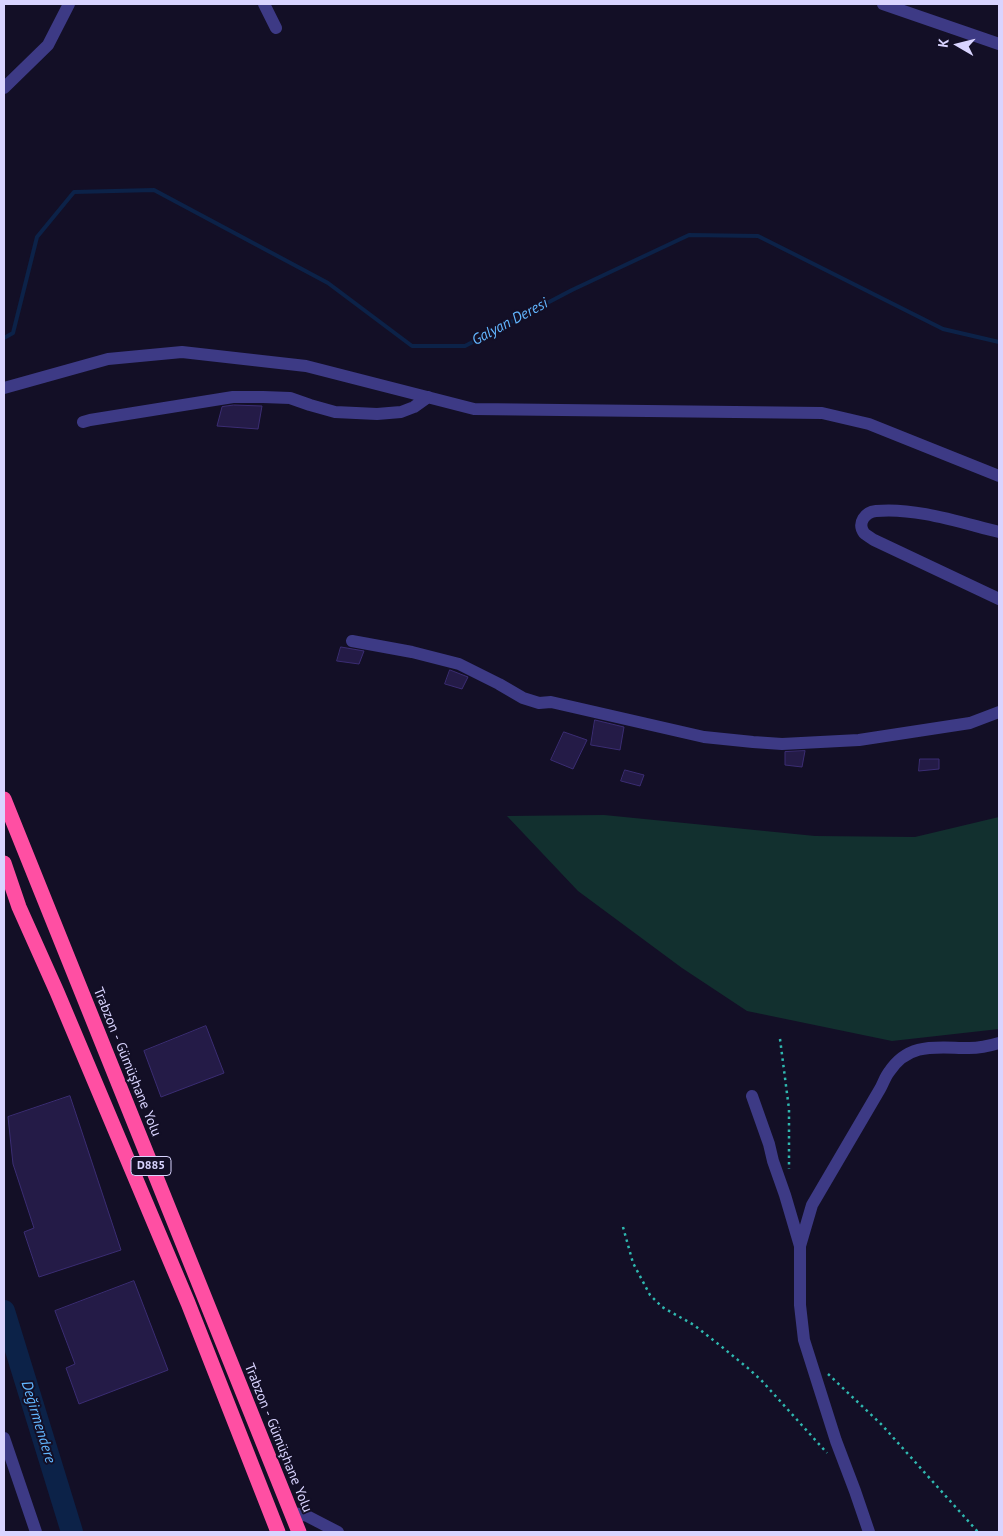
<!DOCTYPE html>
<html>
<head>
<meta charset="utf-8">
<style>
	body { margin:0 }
	#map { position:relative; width:1003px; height:1536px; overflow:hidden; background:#130f26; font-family:"PT Sans",sans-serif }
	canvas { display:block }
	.frame { position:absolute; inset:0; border:5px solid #d9d4ff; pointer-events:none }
	.north { position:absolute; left:933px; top:20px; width:50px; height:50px; -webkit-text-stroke:4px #130f26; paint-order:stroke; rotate:278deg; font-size:14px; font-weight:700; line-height:20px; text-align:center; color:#d9d4ff }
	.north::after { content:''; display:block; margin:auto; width:18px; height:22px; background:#d9d4ff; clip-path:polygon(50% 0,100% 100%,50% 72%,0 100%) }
</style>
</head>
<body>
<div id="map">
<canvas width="1003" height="1536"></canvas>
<div class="frame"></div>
<div class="north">K</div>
</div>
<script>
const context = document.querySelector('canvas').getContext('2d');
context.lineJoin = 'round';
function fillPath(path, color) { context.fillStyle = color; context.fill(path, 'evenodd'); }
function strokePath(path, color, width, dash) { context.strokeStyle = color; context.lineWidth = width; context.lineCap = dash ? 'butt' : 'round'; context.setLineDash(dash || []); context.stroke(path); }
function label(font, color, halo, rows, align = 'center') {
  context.font = font + ' "PT Sans",sans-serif'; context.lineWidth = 4; context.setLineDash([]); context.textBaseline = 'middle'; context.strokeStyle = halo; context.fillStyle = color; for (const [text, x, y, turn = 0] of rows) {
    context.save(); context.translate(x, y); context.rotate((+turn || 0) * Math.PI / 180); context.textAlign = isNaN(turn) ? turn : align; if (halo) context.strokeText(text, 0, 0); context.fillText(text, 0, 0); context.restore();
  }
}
fillPath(new Path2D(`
	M 604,815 L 815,836 L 915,837 L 999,817 L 999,1029 L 892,1041 L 747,1011 L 682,968 L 578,891 L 507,816 Z`), '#12302f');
strokePath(new Path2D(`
	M 4,338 L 13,333 L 37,237 L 74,192 L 154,190 L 328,283 L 412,346 L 465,346 L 572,290 L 689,235 L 758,236 L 943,329 L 999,342`), '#0c2248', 4);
strokePath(new Path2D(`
	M 4,1311 L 72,1532`), '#0c2248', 22);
const building = new Path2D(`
	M 234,405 L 262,406 L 258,429 L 217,426 L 222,407 Z
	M 341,647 L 364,651 L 359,664 L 337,661 Z
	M 450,670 L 468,677 L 462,689 L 445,684 Z
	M 595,720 L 624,727 L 620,750 L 591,745 Z
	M 564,732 L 587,740 L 573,769 L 551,760 Z
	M 805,751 L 802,767 L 785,765 L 785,752 Z
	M 920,759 L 939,759 L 939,769 L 919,771 Z
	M 625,770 L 644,775 L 640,786 L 621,781 Z
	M 206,1026 L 224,1073 L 161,1097 L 144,1051 Z
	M 70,1096 L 121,1250 L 39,1277 L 24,1232 L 34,1228 L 13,1164 L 8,1117 Z
	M 134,1281 L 168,1370 L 79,1404 L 66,1368 L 75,1364 L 55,1311 Z`);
fillPath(building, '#241b47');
strokePath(building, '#3b2d73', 1);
strokePath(new Path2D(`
	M 780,1039 L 789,1109 L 789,1169
	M 623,1227 L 633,1263 L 650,1295 L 662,1307 L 694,1325 L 722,1347 L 749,1369 L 762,1381 L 827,1453
	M 828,1374 L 881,1424 L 978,1532`), '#2fb8b0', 2.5, [2.5, 4]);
strokePath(new Path2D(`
	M 264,4 L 276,28
	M 883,4 L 999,44
	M 4,88 L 48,45 L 69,4
	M 4,388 L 108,359 L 182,352 L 306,366 L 474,409 L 822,413 L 869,424 L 999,476
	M 83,422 L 90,420 L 233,397 L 263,397 L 290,398 L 310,405 L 335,412 L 377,414 L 401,412 L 414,407 L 428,397
	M 999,532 C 962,523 915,507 876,511 C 865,512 857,523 864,533 C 866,535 871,538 874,540 L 999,599
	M 352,641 L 412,652 L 459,664 L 499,684 L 523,698 L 539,703 L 551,702 L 704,737 L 753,742 L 782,744 L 859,740 L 970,723 L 999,712
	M 752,1096 L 769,1144 L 773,1161 L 785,1195 L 800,1246 L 800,1305 L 804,1340 L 836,1441 L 855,1491 L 869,1532
	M 800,1246 L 812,1205 L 880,1089 C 883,1084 885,1077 889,1072 C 909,1041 938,1048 969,1048 C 979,1048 989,1046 999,1043
	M 4,1438 L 36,1532
	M 291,1512 L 307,1516 L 338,1532`), '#3d3a85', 12);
strokePath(new Path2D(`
	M 4,799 L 299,1532
	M 4,863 L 19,907 L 57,992 L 188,1303 L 278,1532`), '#ff4fa3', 15);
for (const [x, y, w] of [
	[151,1166,40]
]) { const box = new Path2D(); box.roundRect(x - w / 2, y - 9.5, w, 19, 4); context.fillStyle = '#130f26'; context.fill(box); strokePath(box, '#d9d4ff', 1); }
label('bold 12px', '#d9d4ff', null, [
	["D885",151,1166]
]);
label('14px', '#d9d4ff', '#130f26', [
	["Trabzon - Gümüşhane Yolu",127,1062,68],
	["Trabzon - Gümüşhane Yolu",278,1438,68]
]);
label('italic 15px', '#62b6ff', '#130f26', [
	["Galyan Deresi",510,322,-28],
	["Değirmendere",38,1422,73]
]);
</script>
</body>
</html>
